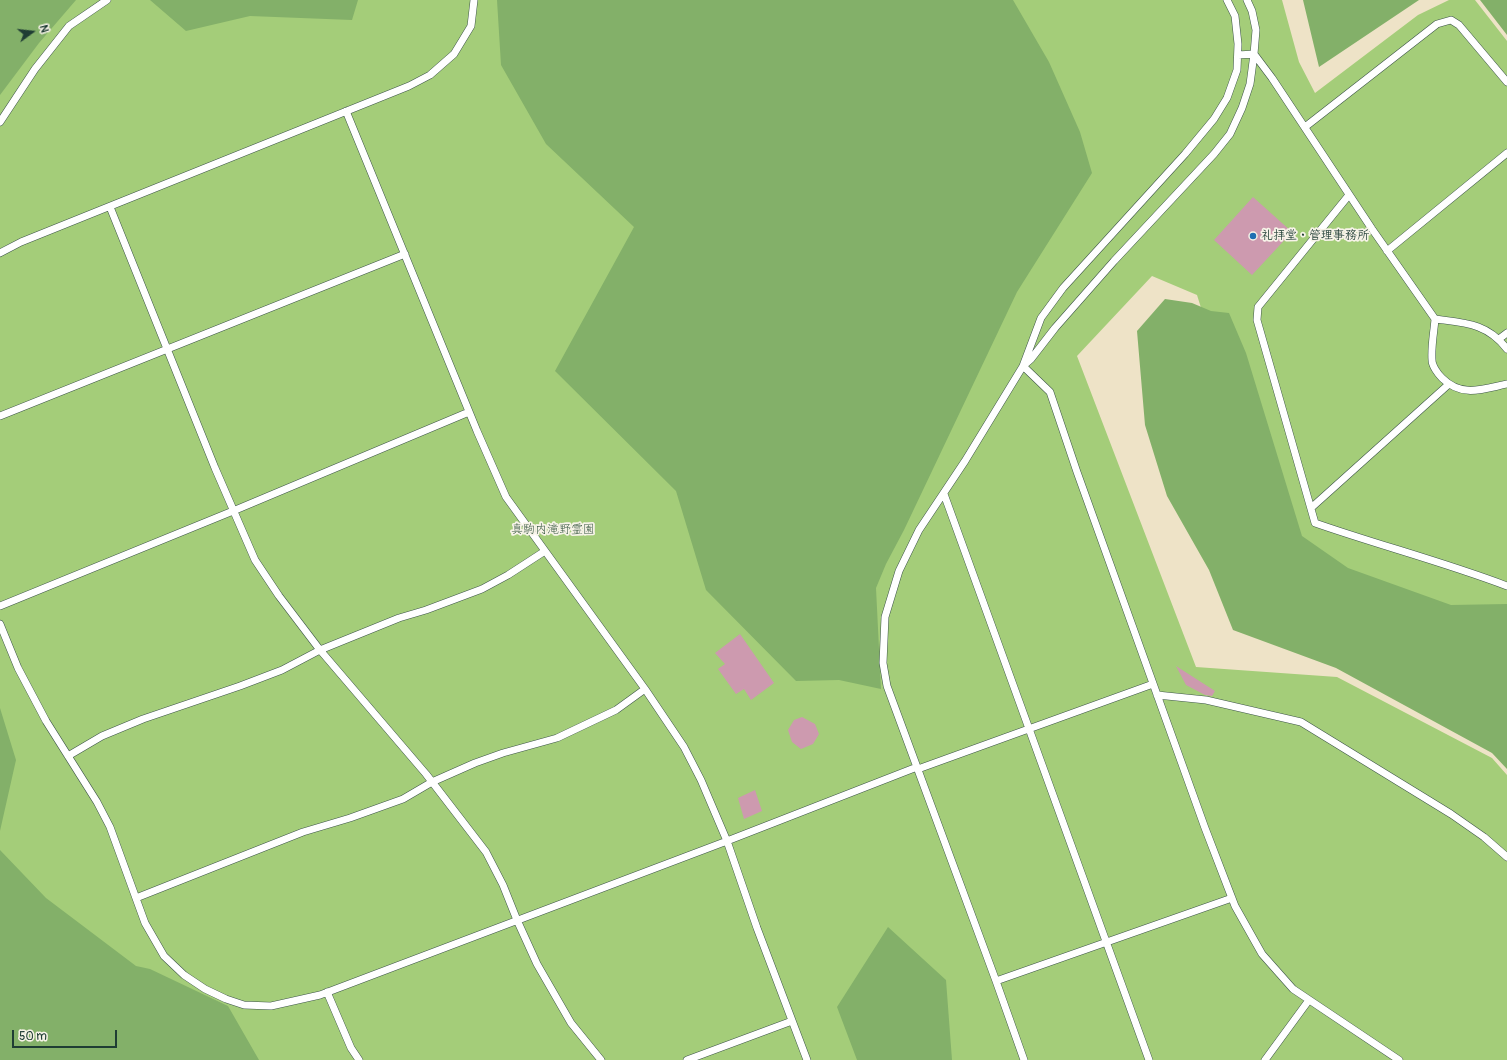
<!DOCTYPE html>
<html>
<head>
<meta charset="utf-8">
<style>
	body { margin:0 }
	#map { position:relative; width:1507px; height:1060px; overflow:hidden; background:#eee3c7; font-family:Pangolin,sans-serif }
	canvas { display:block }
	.north { position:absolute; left:12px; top:12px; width:40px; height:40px; -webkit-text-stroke:3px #f7f3e8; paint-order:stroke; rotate:75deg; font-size:11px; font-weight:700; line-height:16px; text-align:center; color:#1f3d34 }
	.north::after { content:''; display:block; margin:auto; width:14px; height:18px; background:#1f3d34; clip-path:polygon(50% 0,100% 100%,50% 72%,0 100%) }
	.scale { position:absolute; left:12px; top:1030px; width:105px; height:18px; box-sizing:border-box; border:2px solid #1f3d34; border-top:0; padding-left:5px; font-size:12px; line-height:14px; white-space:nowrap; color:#1f3d34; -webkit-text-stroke:3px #f7f3e8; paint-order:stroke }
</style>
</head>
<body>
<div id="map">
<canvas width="1507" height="1060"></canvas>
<div class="north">N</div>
<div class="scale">50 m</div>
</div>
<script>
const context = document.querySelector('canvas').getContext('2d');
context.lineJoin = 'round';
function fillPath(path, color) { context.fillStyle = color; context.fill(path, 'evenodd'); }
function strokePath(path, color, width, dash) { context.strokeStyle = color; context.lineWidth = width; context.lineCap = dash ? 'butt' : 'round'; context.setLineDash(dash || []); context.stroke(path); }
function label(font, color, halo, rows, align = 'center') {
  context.font = font + ' Pangolin,"Klee One",sans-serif'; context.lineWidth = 3.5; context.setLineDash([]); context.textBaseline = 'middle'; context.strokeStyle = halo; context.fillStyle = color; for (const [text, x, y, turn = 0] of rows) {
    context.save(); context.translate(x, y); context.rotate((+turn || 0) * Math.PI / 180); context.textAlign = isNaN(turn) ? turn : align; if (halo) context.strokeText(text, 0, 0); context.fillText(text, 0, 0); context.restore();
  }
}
fillPath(new Path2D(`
	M 53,0 L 1282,0 L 1299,62 L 1315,93 L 1418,15 L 1449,0 L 1475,0 L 1507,41 L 1507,624 L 1444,619 L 1292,550 L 1223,378 L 1197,295 L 1152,276 L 1077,356 L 1196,667 L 1337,677 L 1492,758 L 1507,775 L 1507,1060 L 235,1060 L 0,921 L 0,58 Z`), '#a4cd79');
fillPath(new Path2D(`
	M 0,0 L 76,0 L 39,43 L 0,95 Z
	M 150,0 L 358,0 L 352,20 L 250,16 L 186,31 Z
	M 497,0 L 1013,0 L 1049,62 L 1080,132 L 1092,173 L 1017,292 L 904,530 L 886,564 L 876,588 L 881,689 L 839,680 L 796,681 L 706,590 L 676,491 L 555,371 L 634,227 L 546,144 L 501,65 Z
	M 1303,0 L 1419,0 L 1319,67 Z
	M 1480,0 L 1507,0 L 1507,35 Z
	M 1165,299 L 1192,303 L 1211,311 L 1229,313 L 1246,353 L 1302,536 L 1348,568 L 1451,605 L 1507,604 L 1507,769 L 1492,753 L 1336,668 L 1233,630 L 1209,570 L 1167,496 L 1145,425 L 1137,331 Z
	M 0,708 L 16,760 L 0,831 Z
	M 0,850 L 46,898 L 136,966 L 150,969 L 228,1006 L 259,1060 L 0,1060 Z
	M 888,927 L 946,980 L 952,1060 L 857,1060 L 837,1007 Z`), '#83b069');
fillPath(new Path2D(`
	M 1253,197 L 1292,232 L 1252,275 L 1214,240 Z
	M 740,634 L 774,683 L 751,700 L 744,689 L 736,694 L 718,669 L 725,664 L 715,653 Z
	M 1176,666 L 1215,691 L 1212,696 L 1205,695 L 1186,685 Z
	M 802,717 L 815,724 L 819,734 L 813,744 L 801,749 L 792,742 L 788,730 L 794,720 Z
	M 755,790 L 762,811 L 744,819 L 738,798 Z`), '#cd9aaf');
const lane = new Path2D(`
	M 1227,0 L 1235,16 L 1238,44 L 1237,70 L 1227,98 L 1214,119 L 1185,154 L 1063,288 L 1041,318 L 1023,366 L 1031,359 L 1055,328 L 1114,261 L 1214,154 L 1230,134 L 1242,108 L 1250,84 L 1254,54 L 1256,30 L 1252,11 L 1247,0
	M 1238,55 L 1254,54 L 1272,78 L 1372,229 L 1435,319 C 1465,323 1487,323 1507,349
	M 346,111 L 477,431 L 506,497 L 645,689 L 684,747 L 701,780 L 727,841 L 757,928 L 807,1060
	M 0,122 L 35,69 L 69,26 L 107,0
	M 1305,127 L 1437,24 L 1451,20 L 1459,25 L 1507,82
	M 1349,195 L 1258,307 L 1257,320 L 1315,523 C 1378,545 1444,562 1507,586
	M 110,207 L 215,468 L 255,560 L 279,596 L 320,650 L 426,774 L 486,852 L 503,885 L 517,920 L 537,964 L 571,1023 L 601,1060
	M 1387,251 L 1507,153
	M 0,253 L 21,242 L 409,86 L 430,75 L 454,54 L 471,26 L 474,0
	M 1435,319 C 1434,332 1431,346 1432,360 C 1432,366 1438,374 1442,378 C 1462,398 1483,389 1507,384
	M 1499,339 L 1507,333
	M 0,416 L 405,254
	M 944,494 L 1149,1060
	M 1311,508 L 1449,384
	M 0,606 L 233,511 L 469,412
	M 0,624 L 18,668 L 46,721 L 97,802 L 110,827 L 145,923 L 164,956 L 184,975 L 205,989 L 226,999 L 244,1005 L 271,1006 L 320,995 L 727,841 L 917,767
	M 1157,695 L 1206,700 L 1301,722 L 1451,814 L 1484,837 L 1507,857
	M 68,756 L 102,736 L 143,719 L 240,686 L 282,670 L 320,650 L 399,618 L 426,610 L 482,589 L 508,575 L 545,551
	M 918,769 L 1153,684
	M 136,898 L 303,832 L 350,818 L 403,799 L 432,782 L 475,763 L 503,753 L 557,738 L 616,710 L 645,689
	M 996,981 L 1232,898
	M 327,992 L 351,1048 L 359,1060
	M 687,1060 L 792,1021
	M 1024,1060 L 996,981 L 887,686 L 883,663 L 885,617 L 899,571 L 919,530 L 965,461 L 1023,366 L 1050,392 L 1077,472 L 1205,828 L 1235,906 L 1262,954 L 1293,989 L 1399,1060
	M 1265,1060 L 1309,1000`);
strokePath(lane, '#3e564a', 8);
strokePath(lane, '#fff', 7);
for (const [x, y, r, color] of [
	[1253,236,4,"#1f6fb2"]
]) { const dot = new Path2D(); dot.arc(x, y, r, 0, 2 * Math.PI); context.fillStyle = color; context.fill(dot); strokePath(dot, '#f7f3e8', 1.5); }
label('bold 12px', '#1f3d34', '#f7f3e8', [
	["礼拝堂・管理事務所",1261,236]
], 'left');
label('12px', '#3a5a42', '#f7f3e8', [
	["真駒内滝野霊園",553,530]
]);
</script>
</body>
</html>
